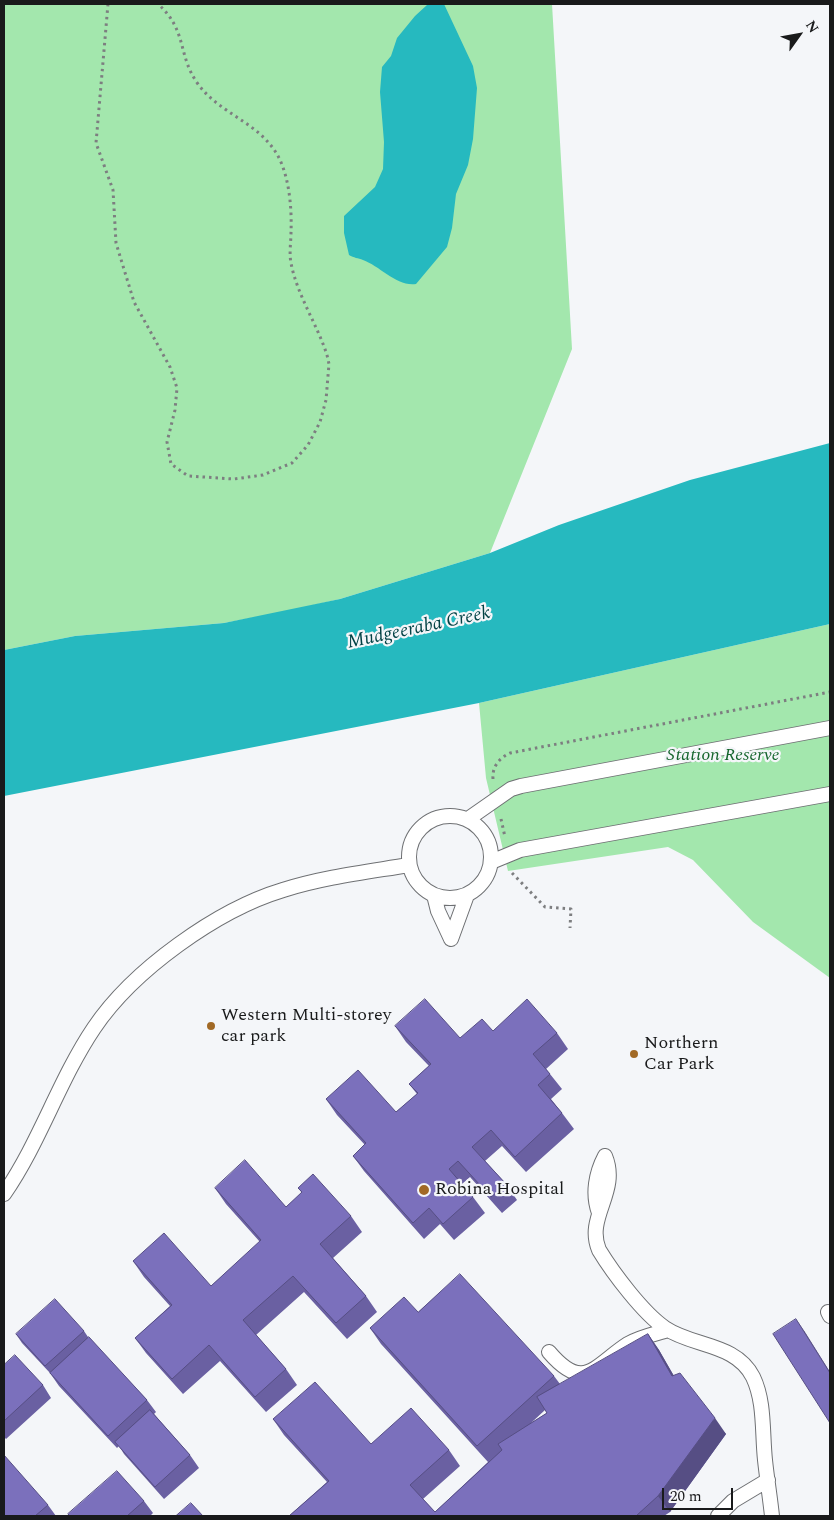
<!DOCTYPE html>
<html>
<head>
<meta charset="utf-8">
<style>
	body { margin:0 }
	#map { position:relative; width:834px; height:1520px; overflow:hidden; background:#f4f6f9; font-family:Spectral,serif }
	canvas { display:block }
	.frame { position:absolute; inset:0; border:5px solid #191a1b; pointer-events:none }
	.north { position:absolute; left:774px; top:10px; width:50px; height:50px; -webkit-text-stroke:4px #f4f6f9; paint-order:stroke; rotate:58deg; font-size:14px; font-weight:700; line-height:20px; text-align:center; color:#191a1b }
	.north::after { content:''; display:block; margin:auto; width:18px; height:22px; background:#191a1b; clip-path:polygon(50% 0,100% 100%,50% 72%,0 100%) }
	.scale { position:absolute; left:662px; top:1488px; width:71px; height:22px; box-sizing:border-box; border:2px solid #191a1b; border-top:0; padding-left:6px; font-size:15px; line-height:18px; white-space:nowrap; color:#191a1b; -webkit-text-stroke:4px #f4f6f9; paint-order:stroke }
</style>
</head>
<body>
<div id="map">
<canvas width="834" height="1520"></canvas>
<div class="frame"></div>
<div class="north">N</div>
<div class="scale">20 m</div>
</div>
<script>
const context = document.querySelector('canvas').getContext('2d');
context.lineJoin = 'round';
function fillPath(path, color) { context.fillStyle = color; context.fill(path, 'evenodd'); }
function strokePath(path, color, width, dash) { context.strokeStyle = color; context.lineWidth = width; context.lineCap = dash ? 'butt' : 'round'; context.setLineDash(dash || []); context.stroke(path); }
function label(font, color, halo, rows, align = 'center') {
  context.font = font + ' Spectral,serif'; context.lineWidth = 4.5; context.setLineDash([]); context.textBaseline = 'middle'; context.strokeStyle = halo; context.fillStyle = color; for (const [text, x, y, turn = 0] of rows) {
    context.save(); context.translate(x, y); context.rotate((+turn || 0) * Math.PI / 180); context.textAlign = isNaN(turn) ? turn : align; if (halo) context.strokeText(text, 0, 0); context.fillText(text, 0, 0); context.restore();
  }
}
fillPath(new Path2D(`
	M 4,4 L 552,4 L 572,349 L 490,553 L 340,599 L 283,612 L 224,623 L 75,636 L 4,650 Z
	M 830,624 L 830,978 L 753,922 L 693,860 L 668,847 L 508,871 L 486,778 L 479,703 Z`), '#a3e7ad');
fillPath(new Path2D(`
	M 444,4 L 473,66 L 477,88 L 473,139 L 468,165 L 456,194 L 452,228 L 447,247 L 416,284 C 397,287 380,266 363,260 C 358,258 354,258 349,255 L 344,233 L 344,216 L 375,187 L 383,169 L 384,142 L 380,92 L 382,67 L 391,56 L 397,38 L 415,16 L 427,5 Z
	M 830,443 L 830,624 L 479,703 L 4,796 L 4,650 L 75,636 L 224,623 L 340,599 L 490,553 L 559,525 L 690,480 Z`), '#26b9bf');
const service = new Path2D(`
	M409 857a41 41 0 1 1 82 0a41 41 0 1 1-82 0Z
	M 468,819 L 511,789 L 521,786 L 830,728
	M 491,862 L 520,850 L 830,794
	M 434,895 L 438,911 L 451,939
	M 451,939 L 467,895
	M 605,1156 C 620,1192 585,1217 599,1250 C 613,1273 643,1313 665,1328 C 693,1347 736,1343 753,1377 C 765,1402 762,1432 765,1460 C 767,1479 770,1497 772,1516
	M 4,1194 C 40,1142 59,1080 94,1028 C 133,970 217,910 283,890 C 324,877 367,872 409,865
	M 599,1213 C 592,1194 596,1173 605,1156
	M 828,1312 L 830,1316
	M 549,1352 C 584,1393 594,1366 628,1344 C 639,1337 655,1334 668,1330
	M 718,1516 L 733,1501 L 768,1480`);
strokePath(service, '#6e7073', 16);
strokePath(new Path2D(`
	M 108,4 L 96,143 L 113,190 L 116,243 L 134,302 L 170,367 L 177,388 L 175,410 L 167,442 L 171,464 L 188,476 L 234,479 L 263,475 L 292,463 L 308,445 L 320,422 L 326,400 L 329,364 L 327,355 C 317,324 297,295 291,263 C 289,253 291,242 291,232 C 292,207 289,172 275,151 C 255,121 219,113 198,84 C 177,55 188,31 158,4
	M 493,779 C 492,767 499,758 510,753 L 830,692
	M 501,819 L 505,837
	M 512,873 L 545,907 L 571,909 L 570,928`), '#7d7e80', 3, [2.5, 4]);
strokePath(service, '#fff', 14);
fillPath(new Path2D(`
	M 395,1026 L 460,1038 L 493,1031 L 557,1033 L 568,1049 L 546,1069 L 562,1089 L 551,1099 L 562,1113 L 574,1129 L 526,1172 L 502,1146 L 485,1161 L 506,1184 L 517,1200 L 502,1213 L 470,1177 L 462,1184 L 473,1197 L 485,1213 L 454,1240 L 440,1224 L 424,1239 L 364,1171 L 353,1156 L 365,1145 L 337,1115 L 326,1099 L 396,1112 L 417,1094 L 409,1084 L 429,1066 L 406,1042 Z
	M 215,1188 L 286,1207 L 302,1193 L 298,1188 L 351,1216 L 362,1232 L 333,1258 L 366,1296 L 377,1312 L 347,1339 L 304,1292 L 256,1335 L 286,1369 L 297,1385 L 266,1412 L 220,1361 L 183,1394 L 146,1353 L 135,1338 L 170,1306 L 144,1277 L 133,1261 L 211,1286 L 260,1242 L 226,1204 Z
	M 418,1312 L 554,1376 L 560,1384 L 648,1334 L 659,1350 L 674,1376 L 726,1434 L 670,1512 L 664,1516 L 289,1516 L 327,1482 L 284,1435 L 273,1419 L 371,1444 L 449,1450 L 460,1466 L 423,1499 L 435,1512 L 488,1462 L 381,1344 L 370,1328 ZM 545,1410 L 547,1413 L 531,1423 Z
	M 84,1331 L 88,1337 L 147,1400 L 156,1412 L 154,1414 L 190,1455 L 199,1468 L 164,1499 L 124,1454 L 119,1446 L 117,1448 L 59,1386 L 50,1373 L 22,1343 L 16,1334 Z
	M 4,1365 L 43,1385 L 51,1398 L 6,1439 L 4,1437 Z
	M 144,1501 L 153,1513 L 150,1516 L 70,1516 Z
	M 48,1505 L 56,1516 L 4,1516 Z`), '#6a60a2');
fillPath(new Path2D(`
	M 796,1319 L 805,1332 L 830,1372 L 830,1373 Z
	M 648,1334 L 659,1350 L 683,1392 L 672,1376 Z
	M 715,1418 L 726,1434 L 670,1512 L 658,1496 Z`), '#564e84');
const building = new Path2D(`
	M 425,999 L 460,1038 L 482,1019 L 493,1031 L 527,999 L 557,1033 L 533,1054 L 550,1074 L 538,1085 L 562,1113 L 515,1157 L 491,1130 L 472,1147 L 506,1184 L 491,1197 L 458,1161 L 449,1169 L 473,1197 L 443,1224 L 429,1208 L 413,1223 L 353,1156 L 366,1143 L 326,1099 L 358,1070 L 396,1112 L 418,1093 L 409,1084 L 431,1064 L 395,1026 Z
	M 245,1160 L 286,1207 L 302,1192 L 298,1188 L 313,1174 L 351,1216 L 320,1244 L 366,1296 L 336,1323 L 293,1276 L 243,1320 L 286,1369 L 255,1397 L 209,1345 L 172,1379 L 135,1338 L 172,1305 L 133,1261 L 164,1233 L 211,1286 L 261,1240 L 215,1188 Z
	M 460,1274 L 554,1376 L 477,1446 L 370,1328 L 404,1297 L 418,1312 Z
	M 55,1299 L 84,1331 L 45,1366 L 16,1334 Z
	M 796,1319 L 830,1373 L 830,1423 L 773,1334 Z
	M 648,1334 L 672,1376 L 680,1373 L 715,1418 L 658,1496 L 636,1516 L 289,1516 L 329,1481 L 273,1419 L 315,1382 L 371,1444 L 411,1408 L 449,1450 L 410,1485 L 435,1512 L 502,1450 L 498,1444 L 547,1413 L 537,1397 Z
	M 89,1337 L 147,1400 L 108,1436 L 50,1373 Z
	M 15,1355 L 43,1385 L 4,1421 L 4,1365 Z
	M 150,1410 L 190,1455 L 155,1487 L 115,1442 Z
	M 4,1455 L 48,1505 L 35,1516 L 4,1516 Z
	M 117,1471 L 144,1501 L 127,1516 L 70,1516 L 68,1514 Z
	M 191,1503 L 203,1516 L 176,1516 Z`);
fillPath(building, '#7b70bc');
strokePath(building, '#564e84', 1);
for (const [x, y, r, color] of [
	[211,1026,5,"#a16925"],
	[634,1054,5,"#a16925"],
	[424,1190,6,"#a16925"]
]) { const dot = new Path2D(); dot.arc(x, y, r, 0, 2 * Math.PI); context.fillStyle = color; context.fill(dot); strokePath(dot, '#f4f6f9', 2); }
label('italic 18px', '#15652d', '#f4f6f9', [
	["Station Reserve",723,756]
]);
label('18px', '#191a1b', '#f4f6f9', [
	["Western Multi-storey",221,1016],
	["car park",221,1037],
	["Northern",644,1044],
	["Car Park",644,1065],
	["Robina Hospital",435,1190]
], 'left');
label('italic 19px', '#024245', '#f4f6f9', [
	["Mudgeeraba Creek",419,629,-12]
]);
</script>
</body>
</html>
